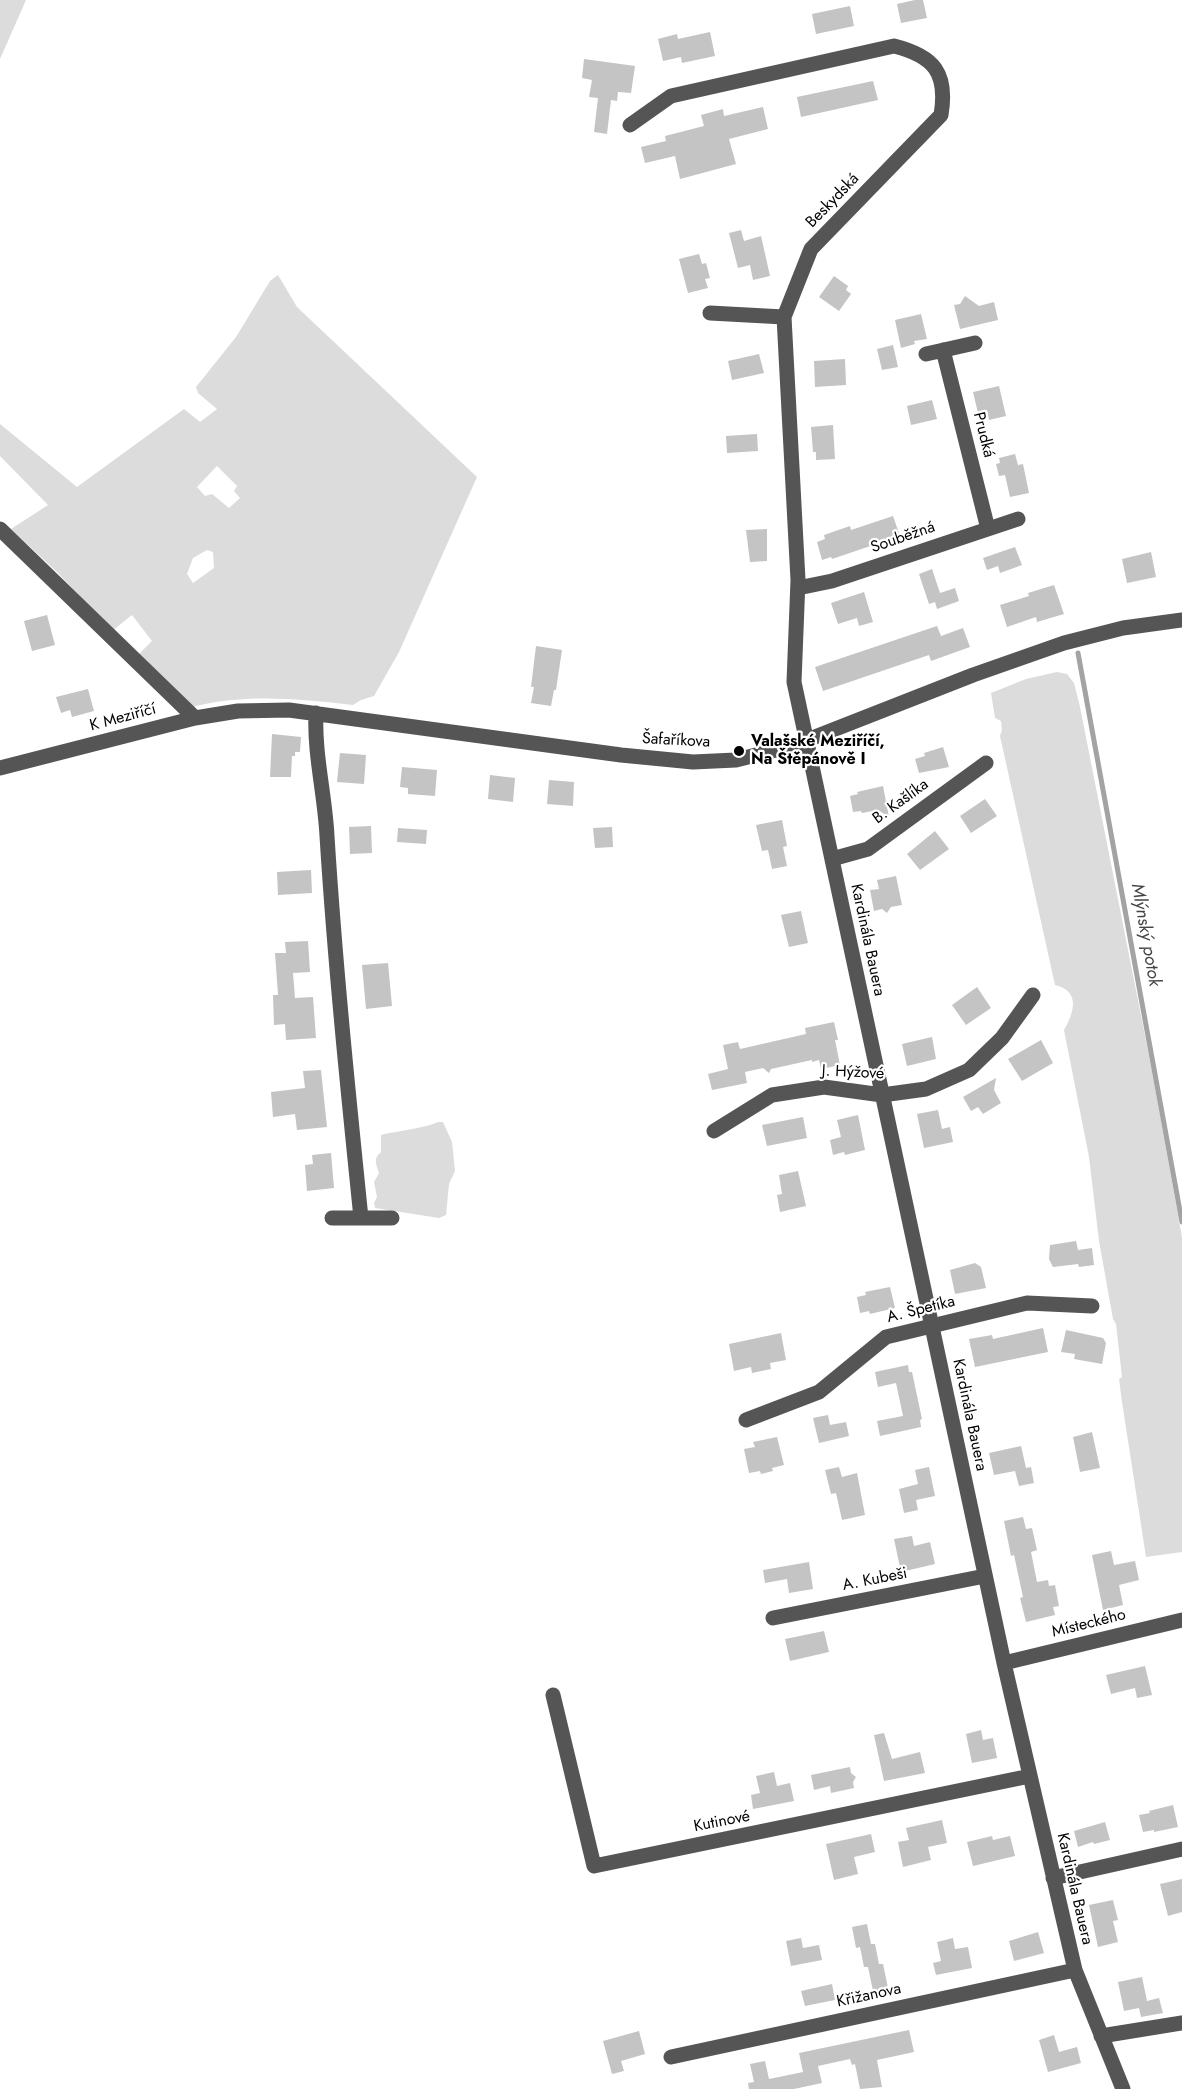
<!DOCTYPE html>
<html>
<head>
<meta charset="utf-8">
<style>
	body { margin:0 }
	canvas { display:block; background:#fff }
</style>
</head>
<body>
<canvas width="1182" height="2089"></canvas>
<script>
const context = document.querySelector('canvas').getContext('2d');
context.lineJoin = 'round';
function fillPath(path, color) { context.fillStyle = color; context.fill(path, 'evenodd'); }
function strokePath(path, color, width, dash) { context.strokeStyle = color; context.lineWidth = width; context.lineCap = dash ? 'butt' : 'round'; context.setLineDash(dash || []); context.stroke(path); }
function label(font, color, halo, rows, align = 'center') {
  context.font = font + ' Jost,sans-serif'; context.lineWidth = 4.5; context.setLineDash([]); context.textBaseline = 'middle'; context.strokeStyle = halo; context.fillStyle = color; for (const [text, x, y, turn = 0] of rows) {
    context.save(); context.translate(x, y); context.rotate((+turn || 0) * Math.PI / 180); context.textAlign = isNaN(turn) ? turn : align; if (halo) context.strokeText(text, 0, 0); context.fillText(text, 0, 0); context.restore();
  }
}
fillPath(new Path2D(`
	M 0,0 L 26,0 L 0,59 Z
	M 278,275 L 297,307 L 477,477 L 399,652 L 374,696 L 361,700 L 353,705 C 299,699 243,693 189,708 L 136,657 L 152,641 L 132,615 L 112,631 L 57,572 L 11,529 L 48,505 L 0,456 L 0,424 L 77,487 L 184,409 L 200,422 L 217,409 L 198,393 L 196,387 L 236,337 L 270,281 ZM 217,466 L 237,486 L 234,491 L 240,498 L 229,508 L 212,494 L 205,496 L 197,487 ZM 207,550 L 213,552 L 214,568 L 193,583 L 187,574 L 193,558 Z
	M 1057,672 L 1067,674 L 1074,683 L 1080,707 L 1151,1066 L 1182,1237 L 1182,1552 L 1146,1557 L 1122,1402 L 1119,1379 L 1122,1377 L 1116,1324 L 1113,1319 L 1099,1241 L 1089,1157 L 1064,1030 C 1074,1013 1081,991 1055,985 L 1000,736 L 1002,730 L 1001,721 L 995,718 L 991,693 L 1026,679 Z
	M 438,1122 L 443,1122 L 452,1142 L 455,1171 L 449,1184 L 446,1215 L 439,1218 L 375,1208 L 374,1203 L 377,1197 L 374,1182 L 379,1173 C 376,1163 373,1159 381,1152 L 381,1135 C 396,1131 427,1128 438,1122 Z`), '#dcdcdc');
strokePath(new Path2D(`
	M 1078,653 L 1182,1222`), '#a3a3a3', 5);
fillPath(new Path2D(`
	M 915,0 L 923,0 L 927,18 L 901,23 L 897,4 Z
	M 850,6 L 854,26 L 816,34 L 812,14 Z
	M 710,32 L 715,56 L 682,63 L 681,57 L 663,61 L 658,39 L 677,34 L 678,39 Z
	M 584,59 L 635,66 L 631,93 L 618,92 L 617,101 L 611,100 L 607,134 L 594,132 L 598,98 L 589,97 L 592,80 L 582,78 Z
	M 873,81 L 878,100 L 801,117 L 797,97 Z
	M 763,107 L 768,129 L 729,139 L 736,164 L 680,179 L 675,156 L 645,163 L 641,147 L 666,141 L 665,136 L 704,126 L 701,115 L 723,109 L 724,116 Z
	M 741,230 L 744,241 L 761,236 L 770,276 L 753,280 L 750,265 L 738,268 L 729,233 Z
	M 699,254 L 702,264 L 706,263 L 710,278 L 705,279 L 708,288 L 688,293 L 679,259 Z
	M 834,276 L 848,286 L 846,290 L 851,294 L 839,311 L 819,297 Z
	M 965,296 L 979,306 L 994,302 L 998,320 L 960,329 L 954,305 L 960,304 Z
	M 921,314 L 927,339 L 914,341 L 915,344 L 901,348 L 895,320 Z
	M 893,345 L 898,367 L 882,370 L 877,349 Z
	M 759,354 L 764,373 L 732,380 L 728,361 Z
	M 845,359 L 846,385 L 815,387 L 814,361 Z
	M 999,386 L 1006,416 L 989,420 L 987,410 L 978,413 L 973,392 Z
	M 932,400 L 937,419 L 911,425 L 907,406 Z
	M 833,425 L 835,459 L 816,460 L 816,452 L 813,452 L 811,427 Z
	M 757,434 L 758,451 L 727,453 L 726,436 Z
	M 1015,454 L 1018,465 L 1023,464 L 1029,493 L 1010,497 L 1005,475 L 999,476 L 996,464 L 1000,463 L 999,458 Z
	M 893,516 L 900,536 L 832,559 L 831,557 L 822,560 L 817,542 L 825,539 L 824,535 L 850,526 L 851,530 Z
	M 767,529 L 767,561 L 750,562 L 746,530 Z
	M 1015,547 L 1022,565 L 1000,573 L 998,566 L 987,570 L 983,558 Z
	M 1151,552 L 1156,577 L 1127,583 L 1122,559 Z
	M 932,569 L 940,593 L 955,588 L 959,601 L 937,609 L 935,602 L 929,604 L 919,574 Z
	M 1054,585 L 1064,614 L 1037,622 L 1036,617 L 1007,627 L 1000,605 L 1029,596 L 1028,593 Z
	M 864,592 L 873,622 L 859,626 L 857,618 L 838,624 L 831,603 Z
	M 47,615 L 55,645 L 32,651 L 24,621 Z
	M 937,626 L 941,636 L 963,628 L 970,647 L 931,661 L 929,655 L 823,691 L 815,667 Z
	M 536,646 L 562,650 L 556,690 L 554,690 L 551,706 L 531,703 L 534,687 L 531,687 Z
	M 88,689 L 94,711 L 72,717 L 70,710 L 61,713 L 56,697 Z
	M 272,734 L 301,737 L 300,752 L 295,752 L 295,756 L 292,756 L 291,777 L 270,777 Z
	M 943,747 L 949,767 L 919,773 L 915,759 L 925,756 L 924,753 Z
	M 340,753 L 366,755 L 364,784 L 337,782 Z
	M 402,767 L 437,770 L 435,796 L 408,794 L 408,788 L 400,787 Z
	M 490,775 L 515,778 L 513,802 L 488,799 Z
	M 549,780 L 574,782 L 573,806 L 547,804 Z
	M 883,786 L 889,817 L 878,810 L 862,813 L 861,811 L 853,812 L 850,796 L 858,794 L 857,792 Z
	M 985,799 L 997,816 L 971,833 L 960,816 Z
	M 782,820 L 787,846 L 783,847 L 787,866 L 772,869 L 768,850 L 762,851 L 756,825 Z
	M 371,826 L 372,853 L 350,854 L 349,827 Z
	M 612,827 L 613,847 L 595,848 L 593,828 Z
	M 398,828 L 427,830 L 426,844 L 397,842 Z
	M 935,831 L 949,849 L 920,870 L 907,854 Z
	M 311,870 L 312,893 L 278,895 L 277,872 Z
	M 896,876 L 902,905 L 891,907 L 887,913 L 882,909 L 874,911 L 870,890 L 879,889 L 877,880 Z
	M 801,911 L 808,943 L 789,947 L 781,915 Z
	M 308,941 L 310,972 L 293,973 L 295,998 L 313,997 L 316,1038 L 286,1040 L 285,1024 L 274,1025 L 273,995 L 278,995 L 275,953 L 286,953 L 285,942 Z
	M 388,963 L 392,1006 L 366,1009 L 362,965 Z
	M 977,987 L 991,1008 L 966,1025 L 952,1005 Z
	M 834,1022 L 838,1040 L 835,1040 L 840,1065 L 821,1069 L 819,1060 L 812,1062 L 812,1060 L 771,1069 L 769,1073 L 763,1068 L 745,1072 L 747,1083 L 712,1090 L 708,1074 L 728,1069 L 723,1045 L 738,1042 L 740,1049 L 806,1034 L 805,1028 Z
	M 932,1037 L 936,1059 L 907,1066 L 902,1044 Z
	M 1041,1040 L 1053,1063 L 1022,1081 L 1008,1059 Z
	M 321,1070 L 327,1127 L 297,1130 L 295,1114 L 273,1117 L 271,1092 L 305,1088 L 303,1071 Z
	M 996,1078 L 994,1090 L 1001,1103 L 983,1114 L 978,1107 L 971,1111 L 963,1097 Z
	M 938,1110 L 942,1129 L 950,1127 L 953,1142 L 924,1148 L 917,1114 Z
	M 858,1115 L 865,1150 L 845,1155 L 844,1152 L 833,1155 L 830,1140 L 841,1137 L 837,1120 Z
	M 803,1117 L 807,1138 L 767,1146 L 762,1125 Z
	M 331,1153 L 334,1188 L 307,1191 L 305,1165 L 313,1164 L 312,1155 Z
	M 798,1171 L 806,1206 L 780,1212 L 777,1195 L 782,1194 L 779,1175 Z
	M 1076,1241 L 1078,1250 L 1092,1248 L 1094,1265 L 1079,1267 L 1078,1264 L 1053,1267 L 1049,1259 L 1050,1245 Z
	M 975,1263 L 981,1267 L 986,1288 L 955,1294 L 950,1270 Z
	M 890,1287 L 895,1308 L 870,1314 L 869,1311 L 860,1313 L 857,1297 L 866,1295 L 865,1292 Z
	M 1043,1328 L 1048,1352 L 975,1367 L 969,1339 L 992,1335 L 993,1339 Z
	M 1066,1330 L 1103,1338 L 1106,1343 L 1102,1364 L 1074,1359 L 1075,1354 L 1061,1352 Z
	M 781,1333 L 786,1360 L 770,1363 L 771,1369 L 752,1373 L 751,1367 L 734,1371 L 729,1344 Z
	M 908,1365 L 909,1372 L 912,1372 L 922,1419 L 920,1420 L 921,1427 L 880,1436 L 877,1421 L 903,1416 L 896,1383 L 878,1387 L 875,1372 Z
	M 828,1415 L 830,1425 L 846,1422 L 849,1436 L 819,1443 L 813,1418 Z
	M 1092,1432 L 1100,1468 L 1080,1472 L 1073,1437 Z
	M 777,1437 L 784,1465 L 772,1468 L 773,1471 L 761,1474 L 760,1471 L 749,1473 L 744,1449 L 755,1447 L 753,1442 Z
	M 1021,1446 L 1026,1468 L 1031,1467 L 1034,1483 L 1019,1486 L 1015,1471 L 994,1475 L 989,1453 Z
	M 839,1467 L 842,1477 L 857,1473 L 865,1515 L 842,1520 L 836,1493 L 831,1494 L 825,1470 Z
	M 929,1467 L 935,1496 L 916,1500 L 918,1510 L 904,1513 L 899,1489 L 918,1484 L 915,1470 Z
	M 1023,1517 L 1026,1529 L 1032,1528 L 1037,1550 L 1031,1552 L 1037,1582 L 1048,1580 L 1049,1586 L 1055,1585 L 1059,1606 L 1053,1607 L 1055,1615 L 1026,1622 L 1020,1598 L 1023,1597 L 1014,1555 L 1011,1556 L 1004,1521 Z
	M 912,1536 L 914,1546 L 930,1542 L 935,1564 L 901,1572 L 894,1539 Z
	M 1111,1551 L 1114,1565 L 1135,1561 L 1139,1580 L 1119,1585 L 1123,1605 L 1103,1610 L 1092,1555 Z
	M 809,1562 L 813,1589 L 789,1593 L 787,1579 L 765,1583 L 763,1570 Z
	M 824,1631 L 829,1652 L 790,1661 L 785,1639 Z
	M 1145,1666 L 1152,1695 L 1137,1698 L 1135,1688 L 1111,1694 L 1106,1675 Z
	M 981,1730 L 983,1740 L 993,1738 L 997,1758 L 972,1763 L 966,1734 Z
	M 884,1733 L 892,1759 L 920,1752 L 925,1773 L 884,1781 L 874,1735 Z
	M 850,1767 L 851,1773 L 856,1777 L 853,1782 L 854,1788 L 831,1793 L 830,1786 L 814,1790 L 811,1775 Z
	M 774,1772 L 777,1786 L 790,1783 L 794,1801 L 753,1809 L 751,1795 L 760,1793 L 756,1776 Z
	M 1173,1805 L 1178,1827 L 1154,1832 L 1154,1830 L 1143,1832 L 1139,1815 L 1150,1813 L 1149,1811 Z
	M 942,1820 L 947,1843 L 928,1847 L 931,1860 L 903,1867 L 898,1842 L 909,1840 L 906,1828 Z
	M 1105,1822 L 1110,1840 L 1094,1844 L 1093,1842 L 1078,1847 L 1074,1831 Z
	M 871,1834 L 875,1852 L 854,1857 L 858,1874 L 834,1880 L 826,1844 Z
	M 992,1836 L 993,1840 L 1010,1836 L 1015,1856 L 973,1866 L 967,1842 Z
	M 1182,1879 L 1182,1912 L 1168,1916 L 1160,1884 Z
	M 1113,1900 L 1118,1920 L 1113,1921 L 1118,1942 L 1098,1947 L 1089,1905 Z
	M 867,1924 L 871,1944 L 875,1944 L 879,1964 L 883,1964 L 888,1988 L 873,1991 L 868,1967 L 864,1967 L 860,1947 L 856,1948 L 852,1927 Z
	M 1038,1932 L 1044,1953 L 1014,1961 L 1009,1941 Z
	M 801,1938 L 803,1948 L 819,1945 L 822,1960 L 791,1966 L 786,1941 Z
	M 953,1938 L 955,1949 L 968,1947 L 972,1968 L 936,1975 L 933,1963 L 941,1961 L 937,1942 Z
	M 1142,1977 L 1147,2001 L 1159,1998 L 1163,2013 L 1141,2017 L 1139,2008 L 1124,2011 L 1118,1982 Z
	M 832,1984 L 835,2000 L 805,2006 L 801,1991 Z
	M 909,2030 L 914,2052 L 877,2060 L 882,2087 L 860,2089 L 855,2064 L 852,2065 L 850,2059 L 818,2066 L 822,2083 L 794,2089 L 749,2089 L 748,2083 L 754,2082 L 750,2064 L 765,2061 L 769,2079 L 803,2072 L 799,2053 Z
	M 639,2031 L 645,2054 L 621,2061 L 624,2071 L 612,2074 L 603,2041 Z
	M 1054,2035 L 1059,2052 L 1077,2047 L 1081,2063 L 1048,2072 L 1039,2040 Z`), '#c4c4c4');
strokePath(new Path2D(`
	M 630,125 L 671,96 L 894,46 C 934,56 948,73 941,115 L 811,249 L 784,317 L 798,580 L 794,682 L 1004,1663 L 1075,1970 L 1123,2089
	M 710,313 L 784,317
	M 943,350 L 988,529
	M 926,354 L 975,343
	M 0,529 L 195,718
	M 798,588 L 832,581 L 1018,519
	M 316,713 C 314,754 325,795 327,836 C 335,964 348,1091 361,1218
	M 0,768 L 195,718 L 238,711 L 289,710 L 621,755 L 693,762 L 736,760 L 792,746 L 973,675 L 1064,643 L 1123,628 L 1182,620
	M 832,859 L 868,849 L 986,763
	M 714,1131 L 772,1095 L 824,1087 L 882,1095 L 926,1089 L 969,1070 L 1002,1038 L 1033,995
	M 332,1218 L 392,1218
	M 746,1420 L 819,1392 L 886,1337 L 1027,1303 L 1092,1306
	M 773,1618 L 985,1576
	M 1004,1663 L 1182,1620
	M 553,1695 L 594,1866 L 1030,1776
	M 1053,1878 L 1182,1849
	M 1101,2036 L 1182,2023
	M 671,2057 L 1075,1970`), '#555', 15);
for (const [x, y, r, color] of [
	[739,751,6,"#000"]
]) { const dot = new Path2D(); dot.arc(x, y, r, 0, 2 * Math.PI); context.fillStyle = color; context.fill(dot); strokePath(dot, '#fff', 2); }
label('16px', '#000', '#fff', [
	["Beskydská",833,201,-46],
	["Prudká",983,435,76],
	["Souběžná",903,538,-19],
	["K Meziříčí",123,718,-15],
	["Šafaříkova",676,741,3],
	["B. Kašlíka",901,802,-36],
	["Kardinála Bauera",867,940,78],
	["J. Hýžové",853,1073,3],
	["A. Špetíka",921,1310,-14],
	["Kardinála Bauera",969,1415,78],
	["A. Kubeši",875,1580,-11],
	["Místeckého",1089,1624,-14],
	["Kutinové",722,1822,-11],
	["Kardinála Bauera",1074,1889,77],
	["Křižanova",869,1996,-12]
]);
label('bold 16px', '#000', '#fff', [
	["Valašské Meziříčí,",751,742],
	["Na Štěpánově I",751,760]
], 'left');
label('italic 18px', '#444', '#fff', [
	["Mlýnský potok",1145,935,80]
]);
</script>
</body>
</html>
